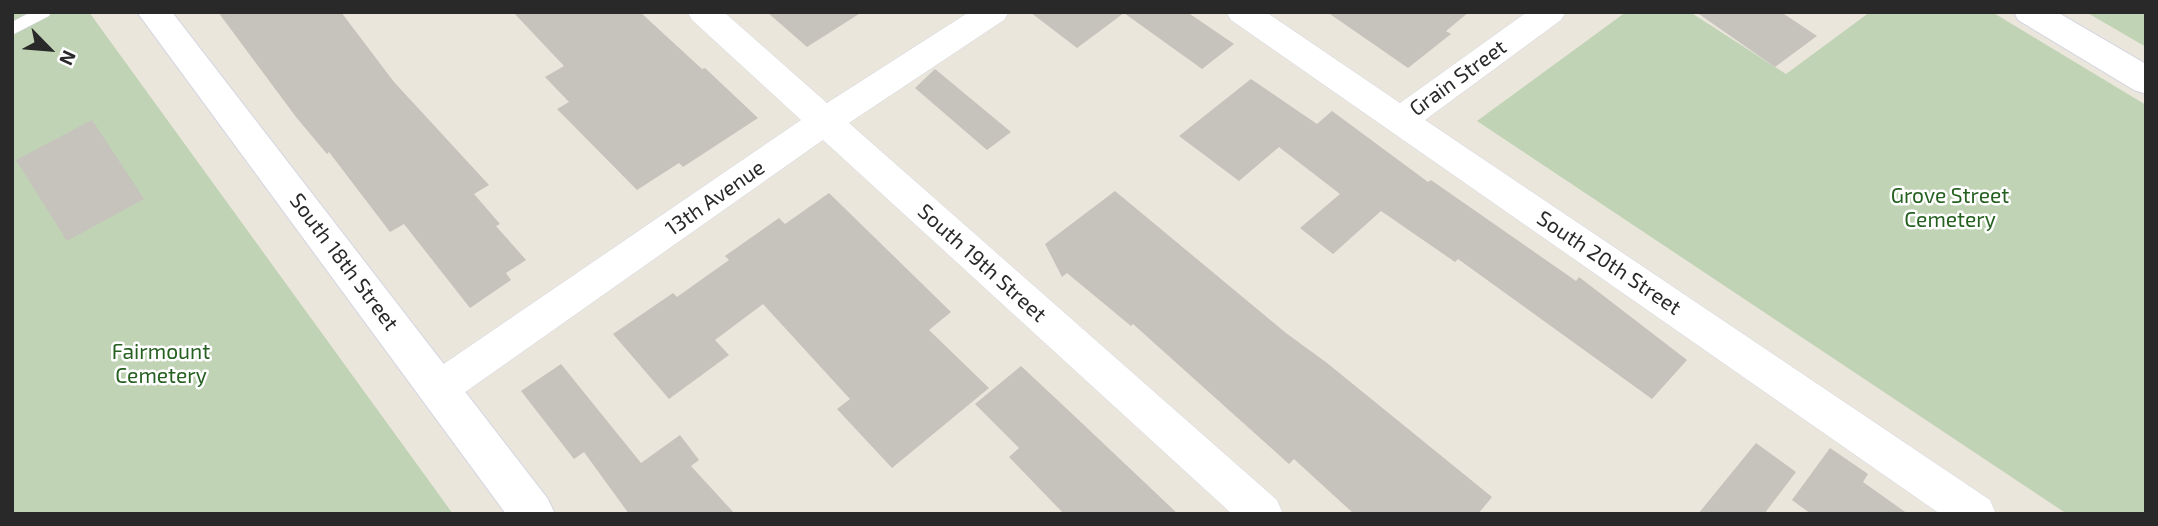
<!DOCTYPE html>
<html>
<head>
<meta charset="utf-8">
<style>
	body { margin:0 }
	#map { position:relative; width:2158px; height:526px; overflow:hidden; background:#eae6dc; font-family:"Exo 2",sans-serif }
	canvas { display:block }
	.frame { position:absolute; inset:0; border:14px solid #292929; pointer-events:none }
	.north { position:absolute; left:14px; top:14px; width:70px; height:70px; -webkit-text-stroke:5px #fff; paint-order:stroke; rotate:115deg; font-size:19px; font-weight:700; line-height:28px; text-align:center; color:#292929 }
	.north::after { content:''; display:block; margin:auto; width:24px; height:32px; background:#292929; clip-path:polygon(50% 0,100% 100%,50% 72%,0 100%) }
</style>
</head>
<body>
<div id="map">
<canvas width="2158" height="526"></canvas>
<div class="frame"></div>
<div class="north">N</div>
</div>
<script>
const context = document.querySelector('canvas').getContext('2d');
context.lineJoin = 'round';
function fillPath(path, color) { context.fillStyle = color; context.fill(path, 'evenodd'); }
function strokePath(path, color, width, dash) { context.strokeStyle = color; context.lineWidth = width; context.lineCap = dash ? 'butt' : 'round'; context.setLineDash(dash || []); context.stroke(path); }
function label(font, color, halo, rows, align = 'center') {
  context.font = font + ' "Exo 2",sans-serif'; context.lineWidth = 5; context.setLineDash([]); context.textBaseline = 'middle'; context.strokeStyle = halo; context.fillStyle = color; for (const [text, x, y, turn = 0] of rows) {
    context.save(); context.translate(x, y); context.rotate((+turn || 0) * Math.PI / 180); context.textAlign = isNaN(turn) ? turn : align; if (halo) context.strokeText(text, 0, 0); context.fillText(text, 0, 0); context.restore();
  }
}
fillPath(new Path2D(`
	M 12,12 L 89,12 L 453,514 L 12,514 Z
	M 1626,12 L 1690,12 L 1786,74 L 1870,12 L 1992,12 L 2146,105 L 2146,514 L 2067,514 L 1477,121 Z
	M 2086,12 L 2146,12 L 2146,47 Z`), '#c0d3b5');
fillPath(new Path2D(`
	M 218,12 L 341,12 L 394,82 L 489,185 L 474,194 L 500,224 L 496,226 L 526,260 L 506,273 L 511,280 L 470,308 L 404,224 L 390,232 L 329,152 L 327,154 L 296,117 Z
	M 513,12 L 640,12 L 702,69 L 705,68 L 758,118 L 683,167 L 679,163 L 637,190 L 557,109 L 569,102 L 545,77 L 564,66 Z
	M 767,12 L 862,12 L 807,47 Z
	M 1030,12 L 1187,12 L 1234,44 L 1202,69 L 1124,13 L 1077,48 Z
	M 1327,12 L 1469,12 L 1446,31 L 1451,34 L 1408,68 Z
	M 1696,12 L 1781,12 L 1817,36 L 1775,67 Z
	M 935,69 L 1011,132 L 987,150 L 915,88 Z
	M 1251,79 L 1317,124 L 1332,111 L 1428,182 L 1431,180 L 1576,281 L 1579,277 L 1687,360 L 1652,399 L 1458,259 L 1455,262 L 1381,211 L 1333,254 L 1300,228 L 1340,194 L 1279,147 L 1239,181 L 1179,136 Z
	M 92,120 L 144,199 L 67,241 L 16,160 Z
	M 1115,191 L 1286,333 L 1327,363 L 1492,497 L 1478,514 L 1354,514 L 1294,459 L 1289,464 L 1133,324 L 1131,326 L 1067,273 L 1062,277 L 1045,244 Z
	M 829,193 L 951,312 L 929,330 L 989,388 L 892,468 L 837,409 L 850,399 L 763,304 L 715,340 L 729,355 L 669,399 L 613,334 L 673,293 L 677,297 L 729,260 L 725,256 L 779,218 L 785,224 Z
	M 561,364 L 641,463 L 680,435 L 699,460 L 691,466 L 735,514 L 629,514 L 584,452 L 574,459 L 521,391 Z
	M 1021,366 L 1067,409 L 1178,514 L 1064,514 L 1009,457 L 1019,448 L 975,404 Z
	M 1756,443 L 1796,472 L 1764,514 L 1698,514 Z
	M 1830,448 L 1868,474 L 1863,482 L 1908,514 L 1811,514 L 1792,500 Z`), '#c6c2bc');
const service = new Path2D(`
	M 31,12 L 51,12 L 49,16 L 12,35 L 12,22 Z`);
const minor = new Path2D(`
	M 687,12 L 724,12 L 827,103 L 969,12 L 1009,12 L 1004,20 L 849,123 L 1277,500 L 1283,514 L 1232,514 L 823,140 L 454,400 L 440,406 L 426,400 L 420,388 L 426,376 L 801,120 L 692,20 Z
	M 1226,12 L 1266,12 L 1400,103 L 1527,12 L 1566,12 L 1561,20 L 1425,120 L 1990,500 L 1996,514 L 1940,514 L 1231,20 Z`);
const tertiary = new Path2D(`
	M 137,12 L 172,12 L 548,499 L 555,514 L 506,514 Z`);
const secondary = new Path2D(`
	M 2014,12 L 2057,12 L 2146,64 L 2146,94 L 2134,90 L 2018,20 Z`);
strokePath(service, '#d2d3e1', 1);
strokePath(minor, '#d2d3e1', 1);
strokePath(tertiary, '#d2d3e1', 2);
strokePath(secondary, '#d2d3e1', 2);
fillPath(service, '#fff');
fillPath(minor, '#fff');
fillPath(tertiary, '#fff');
fillPath(secondary, '#fff');
label('21px', '#292929', '#fff', [
	["Grain Street",1458,78,-36],
	["13th Avenue",715,198,-35],
	["South 18th Street",344,262,53],
	["South 19th Street",982,263,42],
	["South 20th Street",1609,263,34]
]);
label('21px', '#266020', '#fff', [
	["Grove Street",1950,196],
	["Cemetery",1950,220],
	["Fairmount",161,352],
	["Cemetery",161,376]
]);
</script>
</body>
</html>
